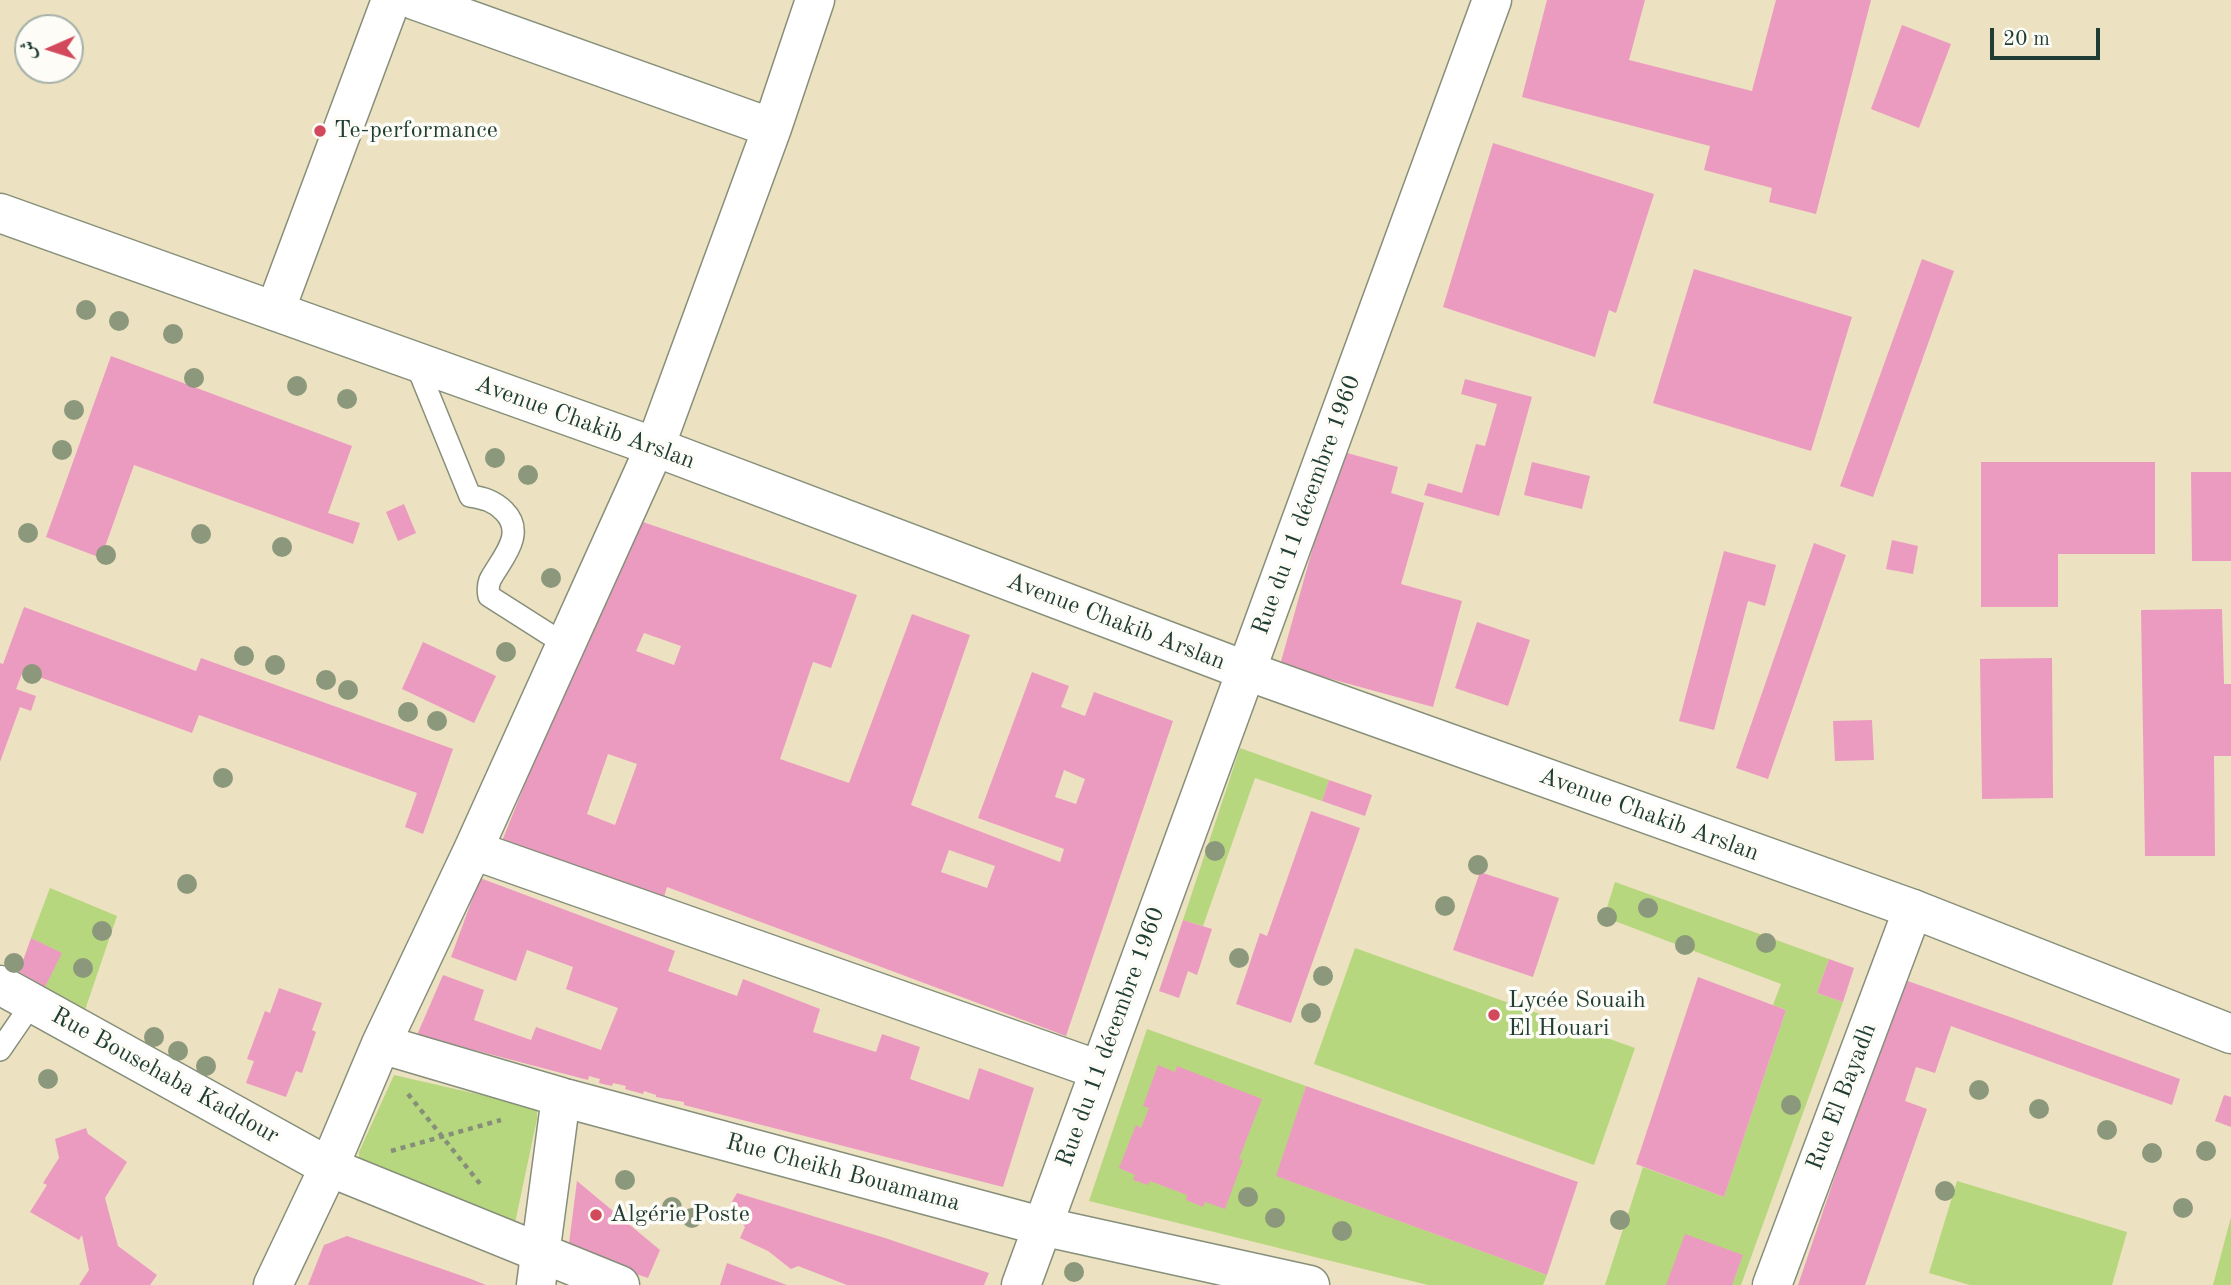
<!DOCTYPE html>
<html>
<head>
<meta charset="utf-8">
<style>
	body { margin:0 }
	#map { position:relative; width:2231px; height:1285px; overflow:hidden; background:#ece1c0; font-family:"Old Standard TT",Amiri,serif }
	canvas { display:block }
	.north { position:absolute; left:14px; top:14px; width:70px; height:70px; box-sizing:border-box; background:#fdfcf7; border:2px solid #a4b0a9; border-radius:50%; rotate:267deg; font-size:19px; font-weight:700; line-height:28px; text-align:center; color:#1f3d34 }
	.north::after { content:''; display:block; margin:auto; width:24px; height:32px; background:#d1495b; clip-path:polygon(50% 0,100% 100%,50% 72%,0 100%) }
	.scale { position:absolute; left:1990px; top:28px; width:110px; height:32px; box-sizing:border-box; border:4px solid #1f3d34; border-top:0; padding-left:9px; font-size:21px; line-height:24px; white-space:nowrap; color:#1f3d34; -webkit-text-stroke:5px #fdfcf7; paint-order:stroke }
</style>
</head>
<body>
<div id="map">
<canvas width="2231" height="1285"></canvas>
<div class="north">ش</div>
<div class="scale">20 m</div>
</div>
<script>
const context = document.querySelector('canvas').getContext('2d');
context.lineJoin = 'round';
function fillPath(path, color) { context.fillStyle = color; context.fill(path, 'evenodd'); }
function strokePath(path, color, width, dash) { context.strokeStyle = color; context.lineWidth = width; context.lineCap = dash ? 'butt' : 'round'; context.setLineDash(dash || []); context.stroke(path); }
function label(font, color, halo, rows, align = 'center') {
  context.font = font + ' "Old Standard TT",serif'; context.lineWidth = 7; context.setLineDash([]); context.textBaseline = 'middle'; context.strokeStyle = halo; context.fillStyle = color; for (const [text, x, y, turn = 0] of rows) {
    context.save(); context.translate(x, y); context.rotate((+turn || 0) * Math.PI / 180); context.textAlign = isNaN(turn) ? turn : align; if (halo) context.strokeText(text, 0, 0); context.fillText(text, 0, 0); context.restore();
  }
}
fillPath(new Path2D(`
	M 1240,748 L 1329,780 L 1322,801 L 1255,778 L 1203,926 L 1183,920 Z
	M 1615,882 L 1829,959 L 1817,993 L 1843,1002 L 1741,1285 L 1605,1285 L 1643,1167 L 1724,1197 L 1786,1010 L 1773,1005 L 1781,984 L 1604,917 Z
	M 50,888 L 117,916 L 85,1010 L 45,987 L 61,953 L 31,938 Z
	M 1355,948 L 1635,1048 L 1594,1165 L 1314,1064 Z
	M 1147,1029 L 1306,1086 L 1277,1176 L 1547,1275 L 1543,1285 L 1428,1285 L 1089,1201 Z
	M 394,1075 L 534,1107 L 537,1110 L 537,1119 L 515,1223 L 359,1160 L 359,1152 Z
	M 1957,1181 L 2127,1232 L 2112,1285 L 1970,1285 L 1929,1273 Z
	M 2231,1217 L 2231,1285 L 2213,1285 Z`), '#b7d77e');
fillPath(new Path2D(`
	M 1547,0 L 1645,0 L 1629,60 L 1752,91 L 1776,0 L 1871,0 L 1816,214 L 1769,202 L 1772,188 L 1704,170 L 1710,146 L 1522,97 Z
	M 1902,25 L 1951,44 L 1919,128 L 1871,109 Z
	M 1493,143 L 1654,194 L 1616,313 L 1609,310 L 1595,357 L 1443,307 Z
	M 1922,259 L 1954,271 L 1873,497 L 1840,486 Z
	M 1694,269 L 1852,317 L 1811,451 L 1653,403 Z
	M 111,356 L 352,446 L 328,513 L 360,523 L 353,544 L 134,465 L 101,558 L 46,537 Z
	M 1465,379 L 1532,397 L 1499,516 L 1424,495 L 1428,483 L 1462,493 L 1476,444 L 1485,446 L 1497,404 L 1461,394 Z
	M 1340,451 L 1398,467 L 1391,493 L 1424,503 L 1401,584 L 1462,601 L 1433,707 L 1280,665 Z
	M 1532,462 L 1590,476 L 1582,509 L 1524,495 Z
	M 1981,462 L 2155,462 L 2155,554 L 2058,554 L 2058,607 L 1981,607 Z
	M 2191,472 L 2231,472 L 2231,561 L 2192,561 Z
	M 404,504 L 416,533 L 398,541 L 386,512 Z
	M 637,520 L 857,595 L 831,668 L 813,662 L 780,759 L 849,783 L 912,614 L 970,635 L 911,805 L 1060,862 L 1064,849 L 978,818 L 1032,672 L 1069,686 L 1061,707 L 1085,716 L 1094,692 L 1173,721 L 1066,1036 L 667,887 L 664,897 L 502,841 L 565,685 ZM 644,633 L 681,646 L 674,665 L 636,651 ZM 608,754 L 637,764 L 615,825 L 587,814 ZM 1064,770 L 1085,779 L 1076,804 L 1055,797 ZM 949,850 L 995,866 L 987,888 L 941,872 Z
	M 1892,540 L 1918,546 L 1913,574 L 1886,569 Z
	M 1814,543 L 1846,555 L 1768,779 L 1736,768 Z
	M 1724,551 L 1776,565 L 1765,606 L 1748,601 L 1714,730 L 1679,721 Z
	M 24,607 L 196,671 L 201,658 L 453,749 L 423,834 L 405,827 L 417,793 L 199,715 L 192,733 L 23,671 L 16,689 L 36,696 L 31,711 L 20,707 L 0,762 L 0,663 L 3,664 Z
	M 2222,609 L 2224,684 L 2231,684 L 2231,756 L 2214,756 L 2215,856 L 2145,856 L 2141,610 Z
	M 1477,622 L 1530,640 L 1508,706 L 1455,688 Z
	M 423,642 L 496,676 L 474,723 L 402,689 Z
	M 2052,658 L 2053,798 L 1982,799 L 1980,659 Z
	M 1872,720 L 1874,760 L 1835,761 L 1833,721 Z
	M 1329,780 L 1372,795 L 1365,816 L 1322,801 Z
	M 1311,811 L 1360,828 L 1291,1023 L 1236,1004 L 1260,933 L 1267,936 Z
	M 1480,872 L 1559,898 L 1533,977 L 1453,950 Z
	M 480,878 L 675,951 L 668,971 L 737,996 L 743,979 L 820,1009 L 813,1032 L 876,1052 L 882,1034 L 920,1047 L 910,1079 L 969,1100 L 979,1068 L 1034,1088 L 1003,1187 L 684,1105 L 684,1102 L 656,1097 L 656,1095 L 644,1091 L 643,1094 L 625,1089 L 626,1086 L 613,1083 L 612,1086 L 599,1083 L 600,1079 L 589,1076 L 588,1080 L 417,1035 L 443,975 L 484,990 L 474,1020 L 531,1040 L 536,1027 L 601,1050 L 618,1008 L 566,989 L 573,967 L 527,950 L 516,981 L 451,957 Z
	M 1183,920 L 1212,929 L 1197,975 L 1188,971 L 1179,998 L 1159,991 Z
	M 31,938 L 62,953 L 45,987 L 19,972 Z
	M 1829,959 L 1854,968 L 1843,1002 L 1817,993 Z
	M 1698,977 L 1786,1010 L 1724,1197 L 1636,1164 Z
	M 1902,979 L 2013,1018 L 2180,1079 L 2172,1105 L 1951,1026 L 1935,1073 L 1916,1067 L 1905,1101 L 1927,1109 L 1865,1285 L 1798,1285 Z
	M 279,988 L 322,1003 L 312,1030 L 316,1032 L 302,1073 L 296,1071 L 286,1097 L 246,1083 L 254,1061 L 247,1059 L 265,1011 L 270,1013 Z
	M 1158,1065 L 1175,1072 L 1177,1066 L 1262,1099 L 1239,1159 L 1243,1160 L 1225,1209 L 1205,1202 L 1203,1207 L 1186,1200 L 1187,1195 L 1150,1181 L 1148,1185 L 1133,1180 L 1135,1175 L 1119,1168 L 1136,1125 L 1141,1128 L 1149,1108 L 1143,1106 Z
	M 1306,1086 L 1578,1182 L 1547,1275 L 1276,1176 Z
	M 2224,1095 L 2231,1097 L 2231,1127 L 2215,1121 Z
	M 86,1128 L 88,1134 L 127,1162 L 105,1198 L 118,1246 L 157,1275 L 150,1285 L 79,1285 L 89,1270 L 82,1235 L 79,1240 L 30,1212 L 47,1185 L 43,1183 L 59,1158 L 55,1139 Z
	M 577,1181 L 660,1250 L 648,1278 L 568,1251 Z
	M 737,1193 L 885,1238 L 989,1273 L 984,1285 L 847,1285 L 798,1266 L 791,1269 L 768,1251 L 740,1238 L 745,1227 L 730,1205 Z
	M 1685,1234 L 1743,1255 L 1732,1285 L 1666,1285 Z
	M 347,1236 L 471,1279 L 486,1285 L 308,1285 L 324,1245 Z
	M 727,1263 L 787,1285 L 720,1285 Z`), '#ec9bc0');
const lane = new Path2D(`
	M 415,361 L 470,496 C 484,498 494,501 504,511 C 527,534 501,559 490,580 C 488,585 488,591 489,596 L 566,645
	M 0,1050 L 33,1002`);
const street = new Path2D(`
	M 414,0 L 772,128
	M 275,311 L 391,0
	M 473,850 L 1099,1070
	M 0,985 L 329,1167 L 620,1285
	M 381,1044 L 561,1097 L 1041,1226 L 1310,1285
	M 273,1285 L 329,1167 L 381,1044 L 473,850 L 655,447 L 772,128 L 815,0
	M 536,1285 L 561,1097
	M 1021,1285 L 1492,0
	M 1772,1285 L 1913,909`);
const secondary = new Path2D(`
	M 0,213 L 655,447 L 1247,671 L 1913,909 L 2231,1034`);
strokePath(lane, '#868f7a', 24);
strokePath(street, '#868f7a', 41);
strokePath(secondary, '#868f7a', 41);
strokePath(new Path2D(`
	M 408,1094 L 481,1185
	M 391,1151 L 501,1120`), '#868f7a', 4.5, [5, 5]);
strokePath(lane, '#fff', 21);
strokePath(street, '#fff', 38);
strokePath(secondary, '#fff', 38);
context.fillStyle = '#8c987b';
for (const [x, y] of [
	[86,310],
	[119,321],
	[173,334],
	[194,378],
	[297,386],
	[347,399],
	[74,410],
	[62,450],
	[495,458],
	[528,475],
	[28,533],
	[201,534],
	[282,547],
	[106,555],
	[551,578],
	[506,652],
	[244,656],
	[275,665],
	[32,674],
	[326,680],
	[348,690],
	[408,712],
	[437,721],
	[223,778],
	[1215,851],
	[1478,865],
	[187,884],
	[1445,906],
	[1648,908],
	[1607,917],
	[102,931],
	[1766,943],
	[1685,945],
	[1239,958],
	[14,963],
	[83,968],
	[1323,976],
	[1311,1013],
	[154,1037],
	[178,1051],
	[206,1066],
	[48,1079],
	[1979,1090],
	[1791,1105],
	[2039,1109],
	[2107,1130],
	[2206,1151],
	[2152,1153],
	[625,1180],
	[1945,1191],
	[1248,1197],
	[672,1207],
	[2183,1208],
	[692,1218],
	[1275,1218],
	[1620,1220],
	[1342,1231],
	[1074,1272]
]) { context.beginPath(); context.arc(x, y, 10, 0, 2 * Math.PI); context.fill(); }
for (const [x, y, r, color] of [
	[320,131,7,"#d1495b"],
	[1494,1015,7,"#d1495b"],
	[596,1215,7,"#d1495b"]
]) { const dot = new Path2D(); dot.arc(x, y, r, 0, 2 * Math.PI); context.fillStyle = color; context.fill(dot); strokePath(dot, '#fdfcf7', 2.5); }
label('24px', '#1f3d34', '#fdfcf7', [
	["Te-performance",334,131],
	["Lycée Souaih",1508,1001],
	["El Houari",1508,1029],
	["Algérie Poste",610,1215]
], 'left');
label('24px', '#1f3d34', '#fdfcf7', [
	["Avenue Chakib Arslan",585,423,20],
	["Rue du 11 décembre 1960",1307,505,-70],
	["Avenue Chakib Arslan",1116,622,21],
	["Avenue Chakib Arslan",1649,815,20],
	["Rue du 11 décembre 1960",1111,1037,-70],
	["Rue Bousehaba Kaddour",165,1076,29],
	["Rue El Bayadh",1842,1097,-69],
	["Rue Cheikh Bouamama",843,1173,15]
]);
</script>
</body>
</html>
